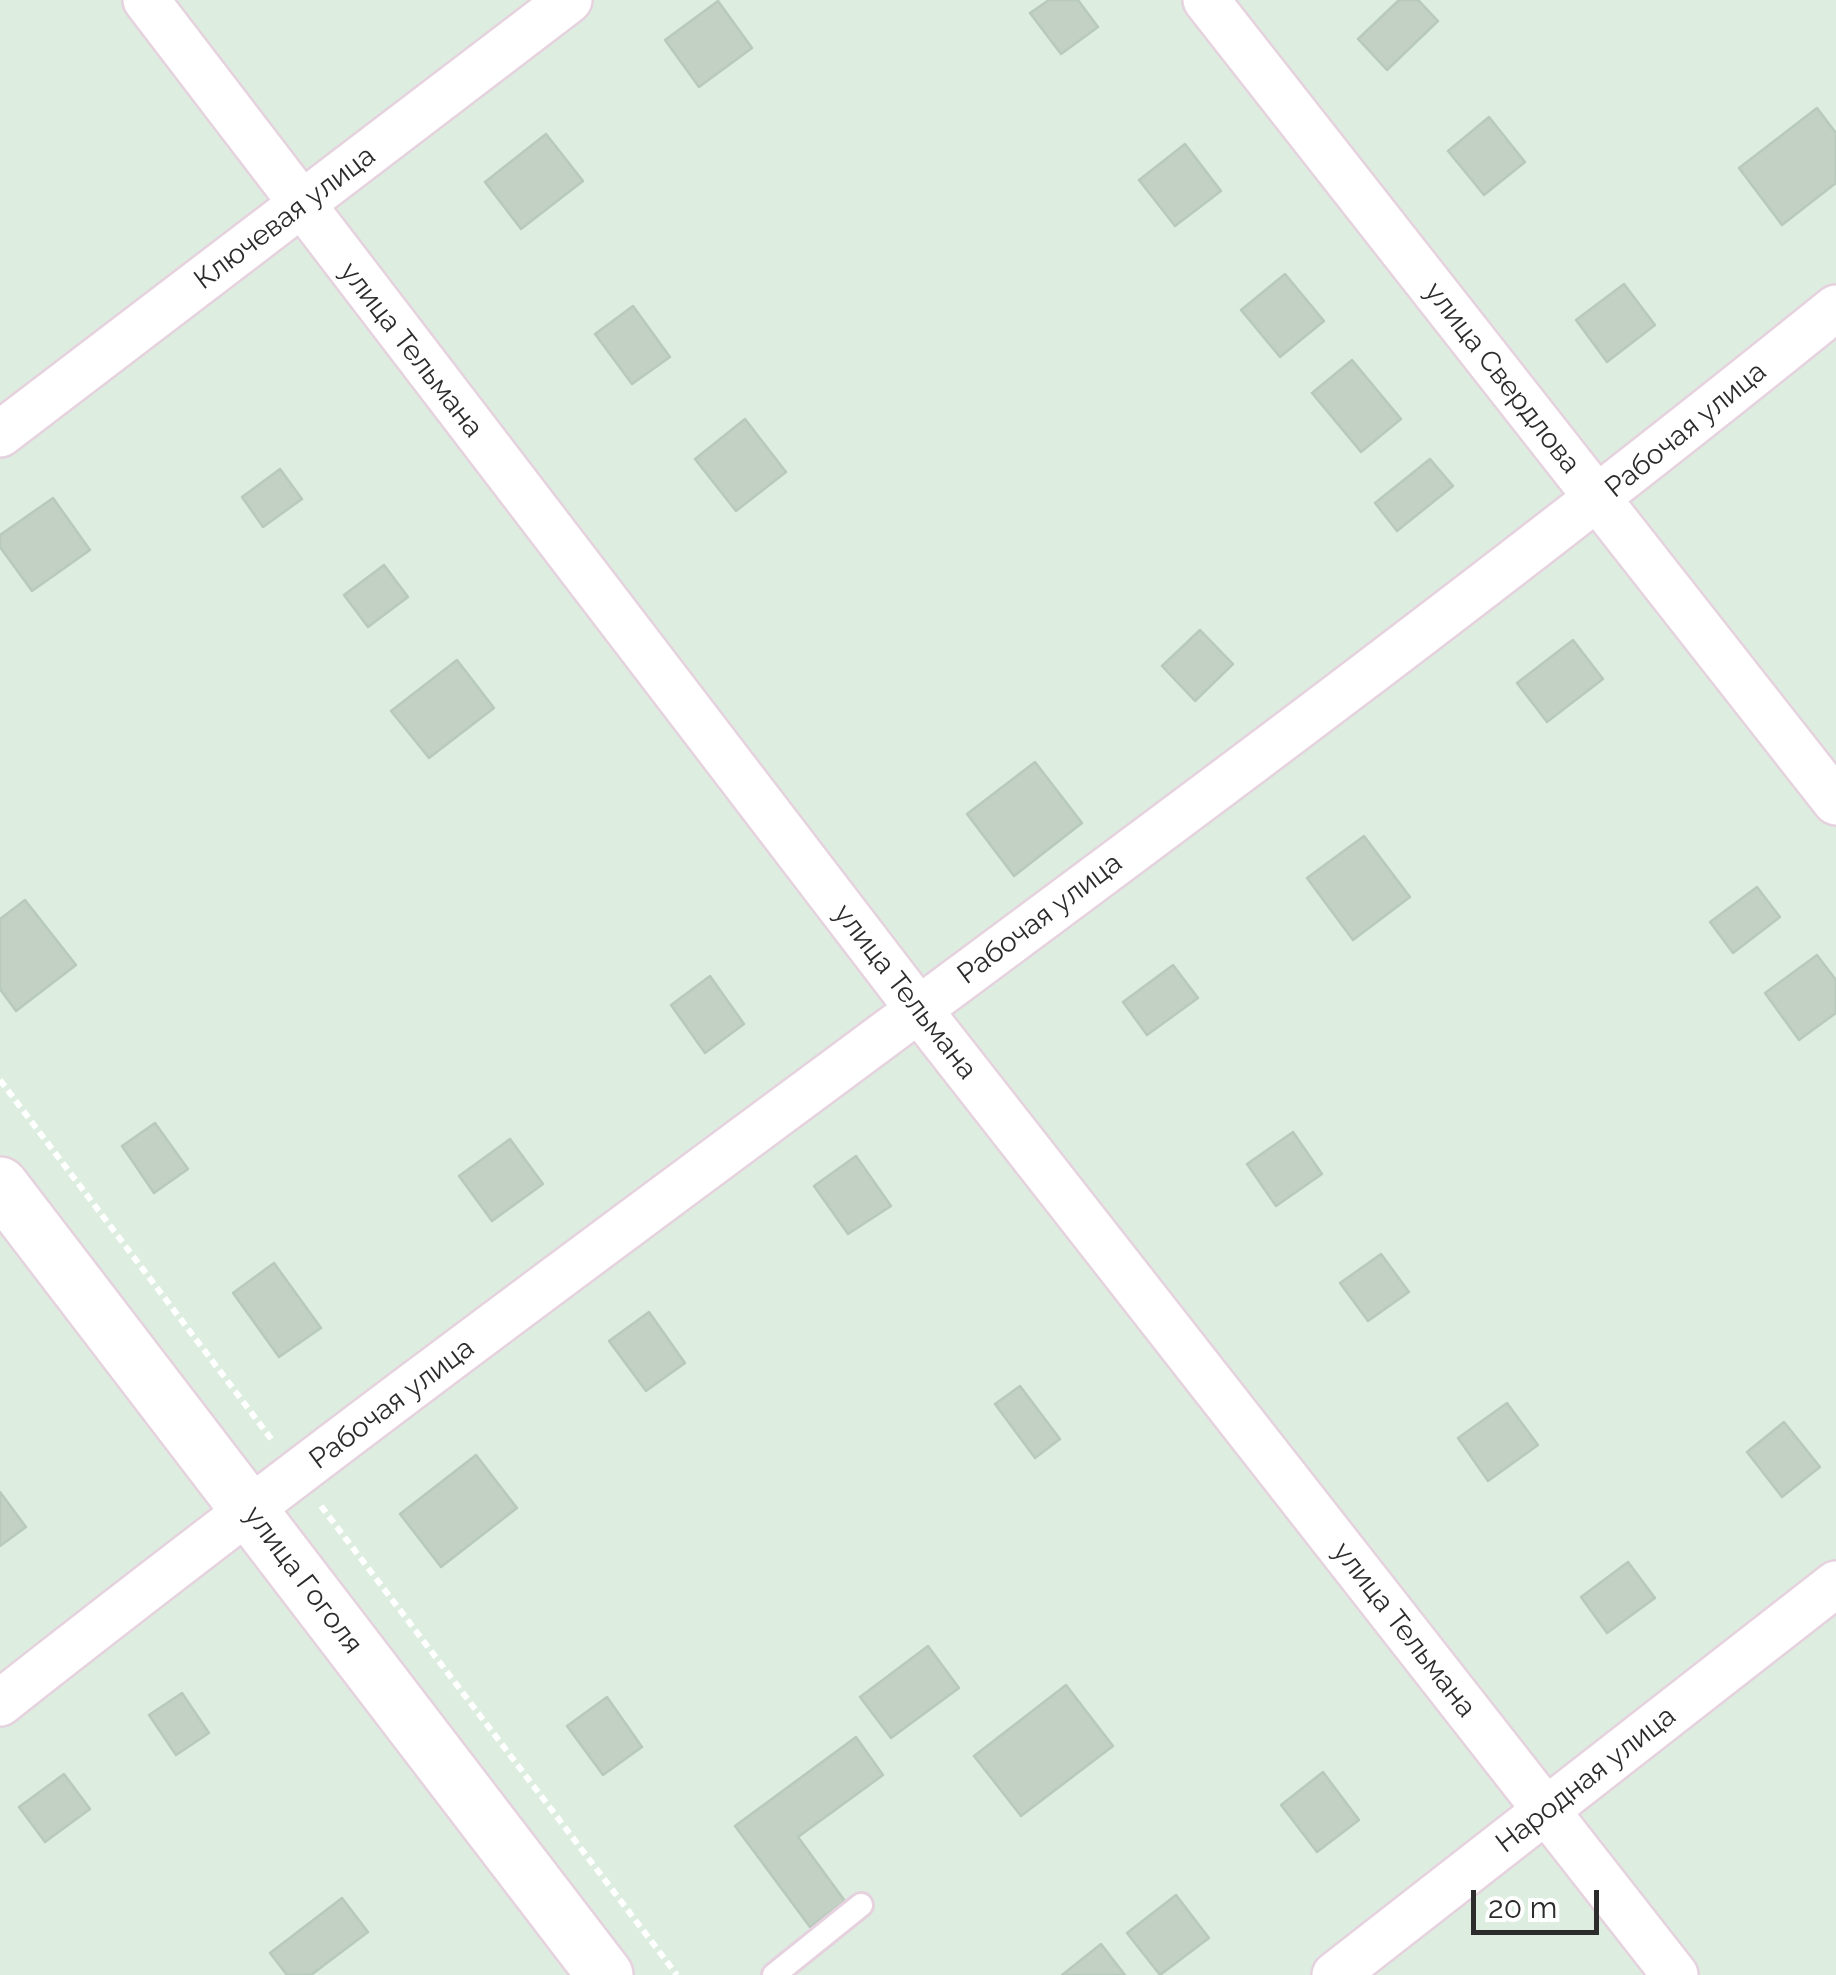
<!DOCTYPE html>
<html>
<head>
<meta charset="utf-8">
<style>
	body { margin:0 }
	#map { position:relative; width:1836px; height:1975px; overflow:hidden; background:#ddeee0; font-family:Raleway,sans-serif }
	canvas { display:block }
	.scale { position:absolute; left:1471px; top:1890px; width:128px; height:45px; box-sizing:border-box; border:5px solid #2c2c2c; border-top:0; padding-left:12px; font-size:30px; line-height:35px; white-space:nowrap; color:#2c2c2c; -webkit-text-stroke:8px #fff; paint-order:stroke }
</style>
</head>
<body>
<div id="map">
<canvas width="1836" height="1975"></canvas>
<div class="scale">20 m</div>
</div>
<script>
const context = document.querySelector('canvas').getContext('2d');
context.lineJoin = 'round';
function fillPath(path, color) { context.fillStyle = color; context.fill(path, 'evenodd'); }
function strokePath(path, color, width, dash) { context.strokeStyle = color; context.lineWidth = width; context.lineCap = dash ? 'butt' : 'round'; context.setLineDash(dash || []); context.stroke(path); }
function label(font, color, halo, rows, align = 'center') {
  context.font = font + ' Raleway,sans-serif'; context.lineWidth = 8; context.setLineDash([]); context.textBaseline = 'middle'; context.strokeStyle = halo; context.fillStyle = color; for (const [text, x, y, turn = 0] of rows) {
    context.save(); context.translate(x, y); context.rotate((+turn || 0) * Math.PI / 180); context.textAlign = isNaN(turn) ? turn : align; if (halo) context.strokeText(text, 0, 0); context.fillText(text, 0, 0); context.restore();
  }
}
const building = new Path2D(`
	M 1049,0 L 1078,0 L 1098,27 L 1061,54 L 1030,13 Z
	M 1399,0 L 1418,0 L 1438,21 L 1387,70 L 1358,39 Z
	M 718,1 L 752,48 L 699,87 L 665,40 Z
	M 1817,108 L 1836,133 L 1836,183 L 1782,225 L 1739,168 Z
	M 1489,117 L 1525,162 L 1484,195 L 1448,151 Z
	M 546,134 L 583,181 L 521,229 L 485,182 Z
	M 1185,144 L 1221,191 L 1175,226 L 1139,180 Z
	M 1285,274 L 1324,321 L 1280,357 L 1241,310 Z
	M 1624,284 L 1655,325 L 1607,362 L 1576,320 Z
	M 633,306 L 670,357 L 632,384 L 595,334 Z
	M 1352,360 L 1401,419 L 1361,452 L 1312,393 Z
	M 745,419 L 786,472 L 736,511 L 695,459 Z
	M 1430,459 L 1453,486 L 1397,531 L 1375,503 Z
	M 280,469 L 302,499 L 263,527 L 242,497 Z
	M 53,498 L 90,550 L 32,591 L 0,547 L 0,535 Z
	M 384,565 L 408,597 L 368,627 L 344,595 Z
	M 1200,630 L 1233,664 L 1195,701 L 1162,666 Z
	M 1573,640 L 1603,679 L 1547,722 L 1517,683 Z
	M 457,660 L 494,708 L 429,758 L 391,711 Z
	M 1035,762 L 1082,823 L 1014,876 L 967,814 Z
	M 1364,836 L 1410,897 L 1353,940 L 1307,878 Z
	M 1757,887 L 1780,917 L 1733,953 L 1710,922 Z
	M 25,900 L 76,965 L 16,1011 L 0,989 L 0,919 Z
	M 1817,955 L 1836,980 L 1836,1013 L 1799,1040 L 1765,993 Z
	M 1173,965 L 1198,998 L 1147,1035 L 1123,1002 Z
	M 710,976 L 744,1024 L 705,1053 L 671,1005 Z
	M 155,1123 L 188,1169 L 154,1193 L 122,1146 Z
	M 1293,1132 L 1322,1174 L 1276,1206 L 1247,1164 Z
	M 510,1139 L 543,1184 L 492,1221 L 459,1176 Z
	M 856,1156 L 891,1206 L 848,1234 L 814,1186 Z
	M 1381,1254 L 1409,1292 L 1368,1321 L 1340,1283 Z
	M 274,1263 L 321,1328 L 279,1357 L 233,1293 Z
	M 649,1312 L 685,1363 L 646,1391 L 609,1341 Z
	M 1020,1386 L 1060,1439 L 1035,1458 L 995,1404 Z
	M 1507,1403 L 1538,1445 L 1488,1481 L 1458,1438 Z
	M 1784,1422 L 1820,1467 L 1782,1497 L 1747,1452 Z
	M 476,1455 L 517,1508 L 441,1567 L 400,1514 Z
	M 0,1492 L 26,1527 L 0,1546 Z
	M 1628,1562 L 1655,1598 L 1607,1633 L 1581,1597 Z
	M 928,1646 L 959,1688 L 891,1738 L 860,1697 Z
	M 1066,1685 L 1113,1746 L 1021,1816 L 974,1756 Z
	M 182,1693 L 209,1733 L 176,1755 L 149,1715 Z
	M 607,1697 L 642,1747 L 603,1775 L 567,1726 Z
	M 856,1737 L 883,1775 L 798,1837 L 845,1901 L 810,1927 L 735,1826 Z
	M 1323,1772 L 1359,1820 L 1317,1852 L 1281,1805 Z
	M 64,1774 L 90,1809 L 45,1842 L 19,1807 Z
	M 1176,1895 L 1209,1938 L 1160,1975 L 1127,1933 Z
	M 342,1898 L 368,1932 L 311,1975 L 287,1975 L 270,1953 Z
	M 1101,1944 L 1125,1975 L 1062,1975 Z`);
fillPath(building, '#c3d1c5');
strokePath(building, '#b7cabb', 2.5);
const lane = new Path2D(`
	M 774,1975 L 861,1905`);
const street = new Path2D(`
	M 146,0 L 919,1010 L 1675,1975
	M 1206,0 L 1836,802
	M 0,434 L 569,0
	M 0,1703 C 604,1227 1238,792 1836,308
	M 1335,1975 L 1836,1584`);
const secondary = new Path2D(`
	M 0,1185 L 605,1975`);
strokePath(lane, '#e5d2de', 28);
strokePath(street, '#e5d2de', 50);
strokePath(secondary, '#e5d2de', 60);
strokePath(new Path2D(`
	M 0,1080 L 272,1440
	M 321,1506 L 677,1975`), '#fff', 6, [8, 5]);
strokePath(lane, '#fff', 22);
strokePath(street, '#fff', 45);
strokePath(secondary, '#fff', 55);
label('28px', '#2c2c2c', '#fff', [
	["Ключевая улица",285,218,-37],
	["улица Тельмана",411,350,52],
	["улица Свердлова",1502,378,52],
	["Рабочая улица",1686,430,-39],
	["Рабочая улица",1040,919,-37],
	["улица Тельмана",905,992,52],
	["Рабочая улица",392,1404,-37],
	["улица Гоголя",303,1580,53],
	["улица Тельмана",1404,1630,52],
	["Народная улица",1586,1780,-38]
]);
</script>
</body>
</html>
